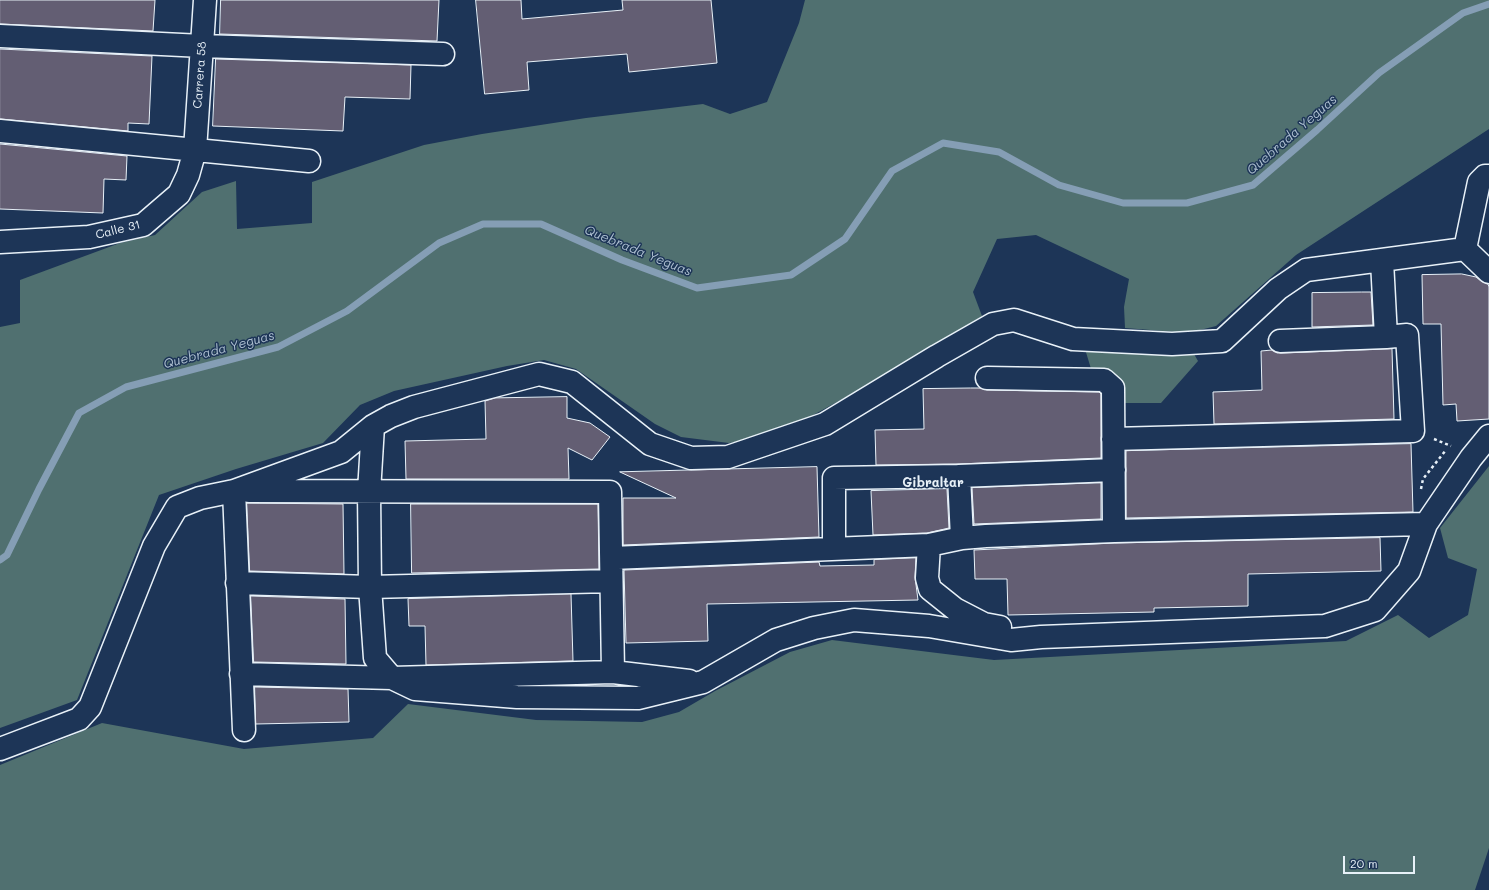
<!DOCTYPE html>
<html>
<head>
<meta charset="utf-8">
<style>
	body { margin:0 }
	#map { position:relative; width:1489px; height:890px; overflow:hidden; background:#1d3557; font-family:Mali,sans-serif }
	canvas { display:block }
	.scale { position:absolute; left:1343px; top:856px; width:72px; height:18px; box-sizing:border-box; border:2px solid #e8f1f8; border-top:0; padding-left:5px; font-size:12px; line-height:14px; white-space:nowrap; color:#e8f1f8; -webkit-text-stroke:3px #1d3557; paint-order:stroke }
</style>
</head>
<body>
<div id="map">
<canvas width="1489" height="890"></canvas>
<div class="scale">20 m</div>
</div>
<script>
const context = document.querySelector('canvas').getContext('2d');
context.lineJoin = 'round';
function fillPath(path, color) { context.fillStyle = color; context.fill(path, 'evenodd'); }
function strokePath(path, color, width, dash) { context.strokeStyle = color; context.lineWidth = width; context.lineCap = dash ? 'butt' : 'round'; context.setLineDash(dash || []); context.stroke(path); }
function label(font, color, halo, rows, align = 'center') {
  context.font = font + ' Mali,sans-serif'; context.lineWidth = 3; context.setLineDash([]); context.textBaseline = 'middle'; context.strokeStyle = halo; context.fillStyle = color; for (const [text, x, y, turn = 0] of rows) {
    context.save(); context.translate(x, y); context.rotate((+turn || 0) * Math.PI / 180); context.textAlign = isNaN(turn) ? turn : align; if (halo) context.strokeText(text, 0, 0); context.fillText(text, 0, 0); context.restore();
  }
}
fillPath(new Path2D(`
	M 805,0 L 1489,0 L 1489,129 L 1296,255 L 1216,326 L 1188,333 L 1125,328 L 1124,307 L 1129,279 L 1036,235 L 997,239 L 973,292 L 982,316 L 908,363 L 806,419 L 755,439 L 729,443 L 681,437 L 655,424 L 576,369 L 544,360 L 507,366 L 394,391 L 360,405 L 323,443 L 236,469 L 159,495 L 77,700 L 0,728 L 0,327 L 20,323 L 20,280 L 120,243 L 155,235 L 202,192 L 236,181 L 237,229 L 312,223 L 312,182 L 424,145 L 482,134 L 586,118 L 703,104 L 730,114 L 767,102 L 799,23 Z
	M 1085,349 L 1194,354 L 1198,361 L 1161,403 L 1122,403 L 1092,372 Z
	M 1489,466 L 1489,848 L 1475,890 L 0,890 L 0,765 L 102,723 L 244,749 L 373,738 L 408,704 L 536,720 L 642,722 L 679,712 L 715,691 L 790,652 L 832,640 L 994,660 L 1346,641 L 1398,615 L 1429,638 L 1468,615 L 1477,569 L 1448,558 L 1440,528 Z`), '#507070');
strokePath(new Path2D(`
	M 0,560 L 7,555 L 39,489 L 79,413 L 126,387 L 278,347 L 347,311 L 439,243 L 483,224 L 541,224 L 622,260 L 697,288 L 791,275 L 845,239 L 892,171 L 943,143 L 999,152 L 1059,185 L 1123,203 L 1187,203 L 1253,185 L 1317,130 L 1379,73 L 1463,13 L 1489,4`), '#859eb5', 7);
const building = new Path2D(`
	M 0,0 L 155,0 L 153,31 L 0,24 Z
	M 221,0 L 439,0 L 437,41 L 220,34 Z
	M 476,0 L 521,0 L 522,19 L 623,10 L 622,0 L 711,0 L 717,63 L 629,72 L 627,54 L 527,62 L 529,90 L 485,94 Z
	M 0,49 L 152,56 L 149,124 L 128,123 L 128,131 L 0,119 Z
	M 216,59 L 411,65 L 410,99 L 345,97 L 343,131 L 213,126 Z
	M 0,144 L 127,156 L 126,180 L 104,179 L 103,213 L 0,209 Z
	M 1462,274 L 1476,277 L 1481,281 L 1488,284 L 1489,287 L 1489,419 L 1457,421 L 1456,404 L 1443,405 L 1441,324 L 1423,324 L 1422,275 Z
	M 1362,292 L 1371,292 L 1373,325 L 1312,327 L 1312,293 Z
	M 1392,349 L 1394,419 L 1214,424 L 1213,392 L 1262,390 L 1261,351 L 1272,350 L 1280,353 Z
	M 971,388 L 980,388 L 987,390 L 1099,392 L 1101,394 L 1101,458 L 959,464 L 876,465 L 875,430 L 924,429 L 923,389 Z
	M 567,397 L 567,418 L 590,423 L 610,437 L 592,460 L 568,448 L 569,479 L 406,479 L 405,441 L 486,439 L 485,401 L 495,398 Z
	M 1411,444 L 1413,512 L 1126,518 L 1126,451 Z
	M 817,467 L 819,537 L 623,545 L 623,498 L 676,498 L 620,472 Z
	M 1101,483 L 1101,519 L 974,524 L 972,488 Z
	M 947,489 L 949,528 L 927,533 L 873,535 L 871,491 Z
	M 247,503 L 343,504 L 344,574 L 250,571 Z
	M 411,504 L 598,504 L 599,569 L 412,573 Z
	M 1380,538 L 1381,571 L 1248,574 L 1248,606 L 1154,608 L 1154,612 L 1008,615 L 1007,579 L 975,579 L 974,550 L 1114,543 Z
	M 916,558 L 915,577 L 918,600 L 707,604 L 708,641 L 626,643 L 624,570 L 819,562 L 820,566 L 874,565 L 874,560 Z
	M 571,594 L 573,661 L 426,665 L 425,626 L 409,626 L 408,599 Z
	M 251,596 L 345,599 L 346,664 L 254,662 Z
	M 255,687 L 348,689 L 349,722 L 256,724 Z`);
fillPath(building, '#635e73');
strokePath(building, '#e8f1f8', 1);
const minor = new Path2D(`
	M 0,36 L 202,46 L 443,54
	M 0,131 L 309,161
	M 0,242 L 89,237 L 143,225 L 179,194 L 188,175 L 195,150 L 205,0
	M 1465,249 L 1479,182 L 1485,176 L 1489,176
	M 1465,249 L 1489,272
	M 1280,341 L 1386,337
	M 987,378 L 1104,380 L 1113,388 L 1114,531
	M 373,426 L 369,492 L 370,587 L 375,658 L 392,678 L 415,689 L 517,697 L 638,698 L 703,682 L 776,640 L 814,628 L 854,620 L 929,626 L 1011,640 L 1041,637 L 1325,626 L 1375,610 L 1409,571 L 1426,524 L 1471,458 L 1489,436
	M 1113,439 L 1413,431 L 1407,335 L 1386,337 L 1382,261
	M 959,476 L 962,538
	M 234,491 L 244,730
	M 249,491 L 610,492 L 613,672
	M 929,545 L 927,578 L 930,589 L 955,609 L 984,624 L 1000,627
	M 834,548 L 834,478 L 959,476 L 1114,470
	M 612,558 L 929,545 L 962,538 L 986,536 L 1114,531 L 1426,524
	M 237,583 L 370,587 L 611,581
	M 241,674 L 392,678 L 613,672 L 689,681
	M 0,749 L 79,719 L 90,707 L 154,546 L 177,507 L 200,498 L 234,491 L 341,452 L 373,426 L 391,416 L 414,407 L 539,374 L 572,382 L 650,444 L 691,458 L 728,457 L 825,424 L 937,356 L 993,324 L 1014,320 L 1073,339 L 1172,344 L 1222,341 L 1278,289 L 1306,270 L 1465,249`);
strokePath(minor, '#e8f1f8', 25);
strokePath(new Path2D(`
	M 1434,439 L 1451,446
	M 1421,489 L 1423,479 L 1446,450`), '#e8f1f8', 2.5, [3, 3]);
strokePath(minor, '#1d3557', 22);
label('12px', '#e8f1f8', '#1d3557', [
	["Carrera 58",200,75,-86],
	["Calle 31",118,230,-14]
]);
label('italic 13px', '#aec0d1', '#1d3557', [
	["Quebrada Yeguas",1292,135,-41],
	["Quebrada Yeguas",638,251,22],
	["Quebrada Yeguas",219,350,-15]
]);
label('bold 13px', '#e8f1f8', '#1d3557', [
	["Gibraltar",933,483]
]);
</script>
</body>
</html>
